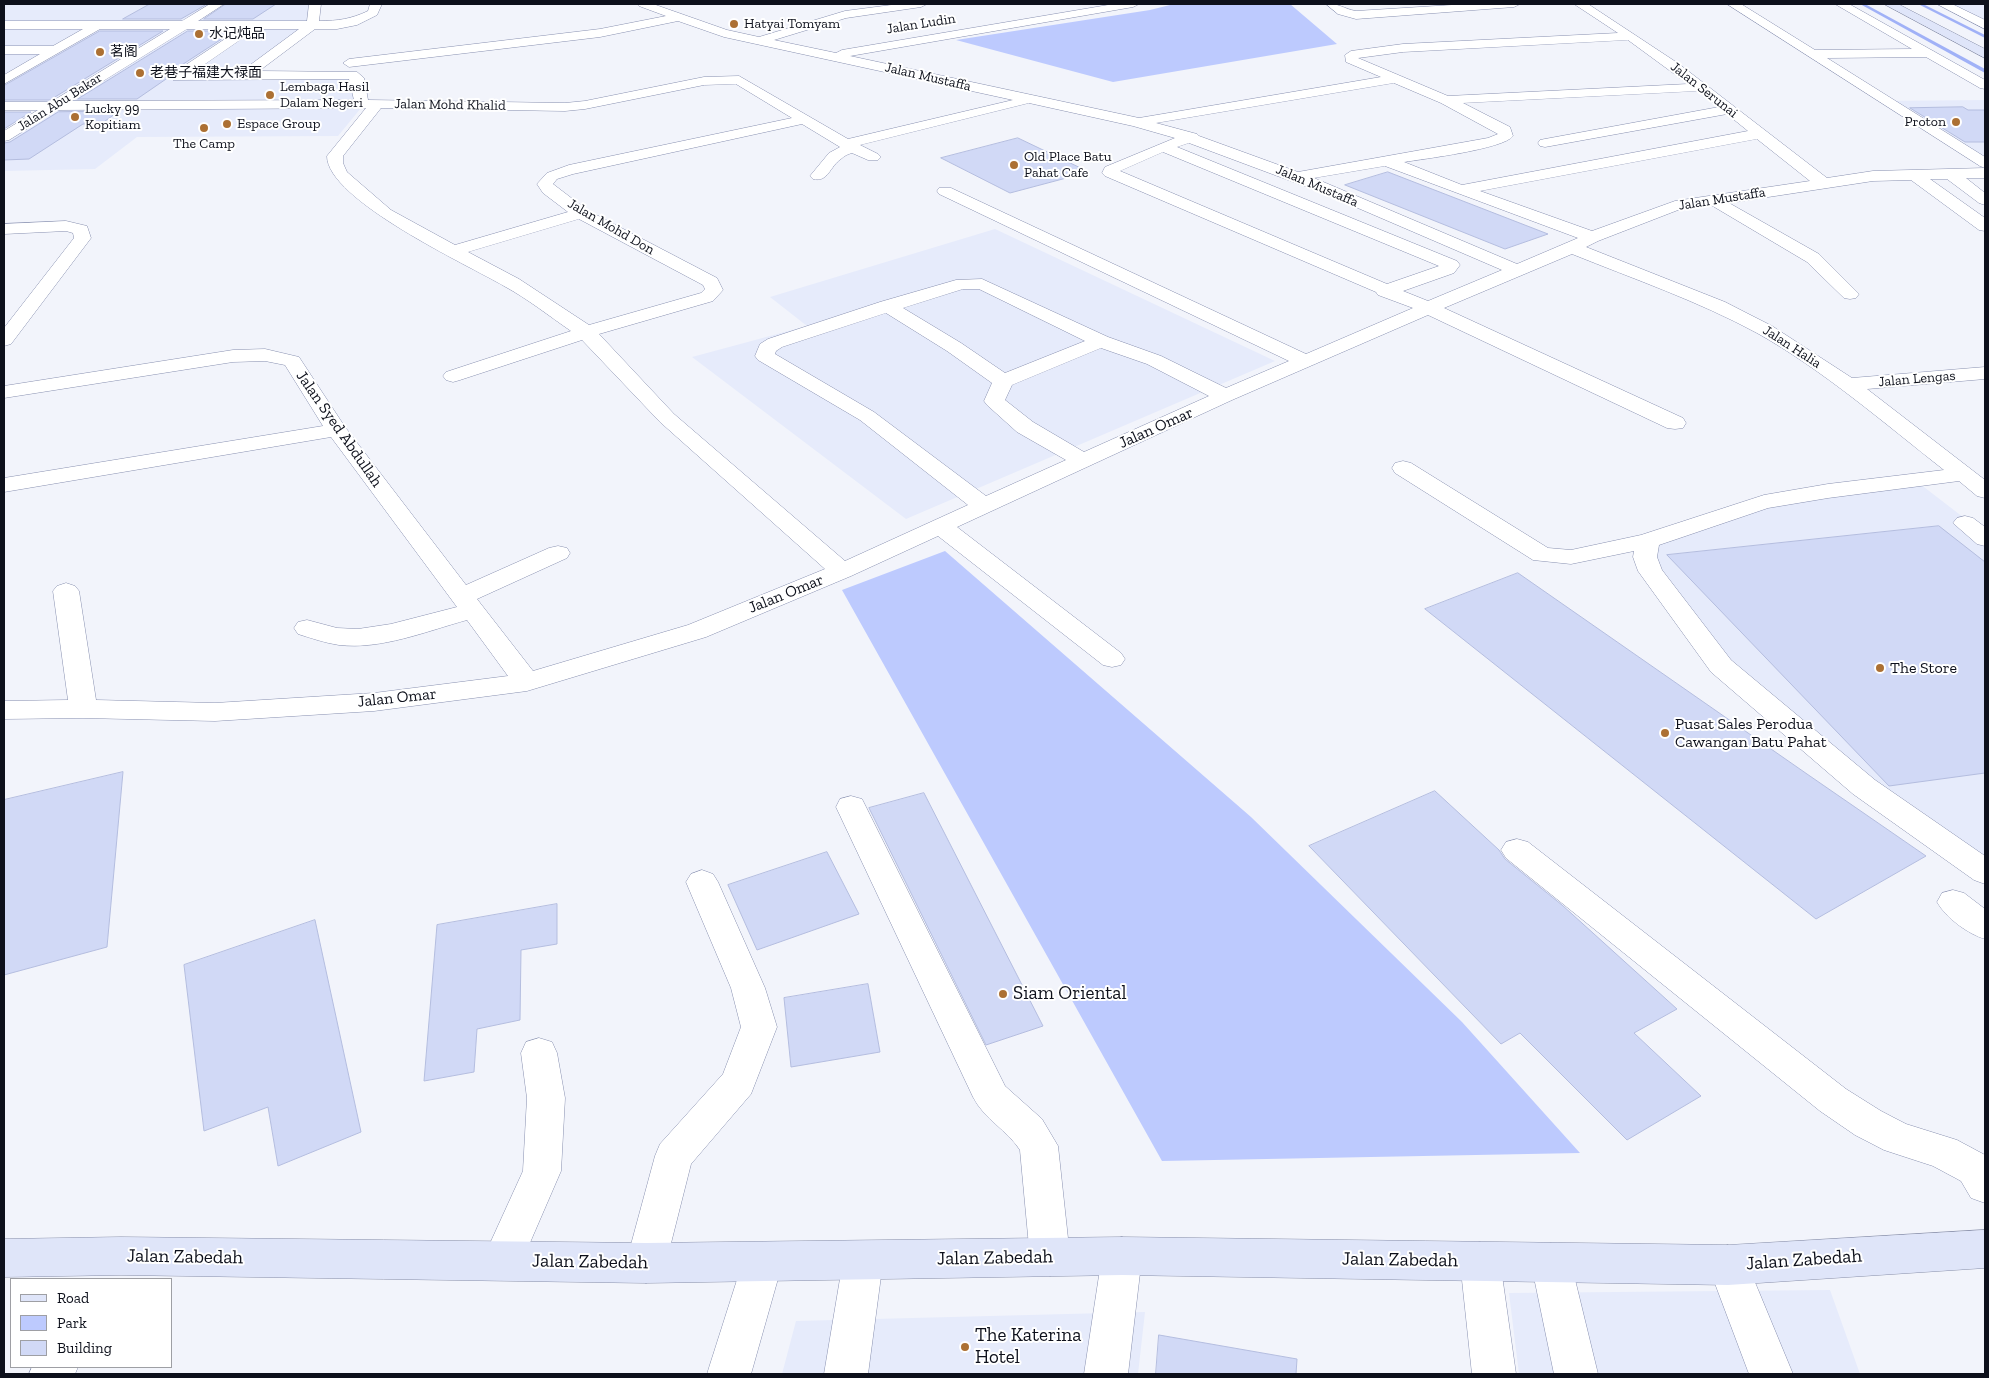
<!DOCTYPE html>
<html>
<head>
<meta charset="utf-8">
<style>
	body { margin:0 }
	#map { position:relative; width:1989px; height:1378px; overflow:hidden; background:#f2f4fb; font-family:"Zilla Slab",serif }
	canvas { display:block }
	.frame { position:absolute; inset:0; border:5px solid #0d101b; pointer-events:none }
	.legend { position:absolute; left:10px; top:1278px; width:162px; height:90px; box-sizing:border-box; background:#fff; border:1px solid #9e9fa4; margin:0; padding:6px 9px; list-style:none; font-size:15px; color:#0d101b }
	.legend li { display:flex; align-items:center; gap:10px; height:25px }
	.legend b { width:25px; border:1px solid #9e9fa4 }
</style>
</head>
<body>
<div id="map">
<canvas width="1989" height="1378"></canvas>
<div class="frame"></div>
<ul class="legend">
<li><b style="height:6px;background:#dfe5f9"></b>Road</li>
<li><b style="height:14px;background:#bdcafe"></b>Park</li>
<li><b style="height:14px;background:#d1d9f6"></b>Building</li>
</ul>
</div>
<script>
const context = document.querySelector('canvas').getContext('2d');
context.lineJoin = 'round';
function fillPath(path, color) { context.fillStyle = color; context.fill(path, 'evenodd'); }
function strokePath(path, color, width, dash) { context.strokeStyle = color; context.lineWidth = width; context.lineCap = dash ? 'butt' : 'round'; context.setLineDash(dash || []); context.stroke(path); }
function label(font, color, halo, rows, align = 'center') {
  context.font = font + ' "Zilla Slab","Noto Sans SC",serif'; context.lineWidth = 4; context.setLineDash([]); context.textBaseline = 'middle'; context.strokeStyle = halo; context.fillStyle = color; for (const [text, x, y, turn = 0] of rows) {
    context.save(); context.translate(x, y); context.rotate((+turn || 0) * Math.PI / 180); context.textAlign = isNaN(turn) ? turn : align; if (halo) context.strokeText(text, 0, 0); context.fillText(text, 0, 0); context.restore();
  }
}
fillPath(new Path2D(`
	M 4,4 L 319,4 L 317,23 L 252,73 L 357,75 L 366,102 L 338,136 L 137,137 L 95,169 L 4,171 L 4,142 L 67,103 L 4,102 Z
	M 1937,4 L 1985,4 L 1985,29 Z
	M 1985,100 L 1985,168 L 1880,101 Z
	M 995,229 L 1275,361 L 906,519 L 692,357 L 807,326 L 770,297 Z
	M 1920,484 L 1985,534 L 1985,880 L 1859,792 L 1640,570 L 1658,543 L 1774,505 Z
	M 1830,1290 L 1860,1374 L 1519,1374 L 1509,1293 Z
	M 1145,1312 L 1138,1374 L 782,1374 L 796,1321 Z`), '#e6ebfb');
fillPath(new Path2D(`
	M 1174,4 L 1290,4 L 1337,44 L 1113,82 L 956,40 L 1150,10 Z
	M 945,551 L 1251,817 L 1462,1022 L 1580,1153 L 1162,1161 L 842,590 Z`), '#bdcafe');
fillPath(new Path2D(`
	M 1860,4 L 1865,4 L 1985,69 L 1985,73 Z
	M 1918,4 L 1923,4 L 1985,35 L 1985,38 Z`), '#a0b1f7');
const building = new Path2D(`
	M 150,4 L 207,4 L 181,19 L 123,19 Z
	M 226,4 L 276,4 L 253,19 L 204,19 Z
	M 100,31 L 163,31 L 50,100 L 4,100 L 4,86 Z
	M 188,31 L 234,31 L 174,70 L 169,77 L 137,99 L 78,99 Z
	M 1963,107 L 1968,110 L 1985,110 L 1985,142 L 1965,142 L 1910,108 Z
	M 119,111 L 101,124 L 83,124 L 29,159 L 4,160 L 4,143 L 10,142 L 58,112 Z
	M 4,112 L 31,112 L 4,129 Z
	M 1018,138 L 1089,172 L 1010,193 L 941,158 Z
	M 1388,172 L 1548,234 L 1505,249 L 1345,185 Z
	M 1939,526 L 1985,562 L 1985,773 L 1889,786 L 1667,555 Z
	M 1518,573 L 1807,774 L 1926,856 L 1816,919 L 1425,609 Z
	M 123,772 L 107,947 L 4,975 L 4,800 Z
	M 1435,791 L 1499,850 L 1505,859 L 1562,905 L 1677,1009 L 1634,1033 L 1701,1096 L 1627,1140 L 1520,1033 L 1501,1044 L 1309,846 Z
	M 924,793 L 1043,1026 L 986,1045 L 869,808 Z
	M 827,852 L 859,914 L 757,950 L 728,885 Z
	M 557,904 L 557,944 L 521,950 L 520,1020 L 477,1029 L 474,1072 L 424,1081 L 437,925 Z
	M 315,920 L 361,1132 L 278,1166 L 268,1107 L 204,1131 L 184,965 Z
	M 868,984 L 880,1052 L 791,1067 L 784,998 Z
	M 1159,1335 L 1297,1359 L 1296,1374 L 1156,1374 Z`);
fillPath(building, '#d1d9f6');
strokePath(building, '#b4bddf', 1);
const minor = new Path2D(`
	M 210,4 L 224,4 L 198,21 L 307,21 L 309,4 L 321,4 L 319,21 C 338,21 351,19 368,11 L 370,4 L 382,4 L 377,15 L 357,25 L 337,29 L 315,29 L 259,71 L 357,72 L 364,78 L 368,100 L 565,103 L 585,101 L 704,77 L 739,76 L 848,139 L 1013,100 L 724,37 L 678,21 L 600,37 L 349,67 L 343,63 L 349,59 L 600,29 L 666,16 L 639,6 L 637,4 L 653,4 L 727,30 L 759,37 L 845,11 L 899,4 L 927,4 L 921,7 L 846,18 L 774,40 L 836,53 L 842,50 L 1114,4 L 1139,4 L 1133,7 L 850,56 L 1139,118 L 1381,77 L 1346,62 L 1345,55 L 1351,51 L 1403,44 L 1618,33 L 1574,4 L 1588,4 L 1679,64 L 1827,178 L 1873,171 L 1985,168 L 1985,178 L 1966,178 L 1985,193 L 1985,205 L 1979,203 L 1947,179 L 1930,179 L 1985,218 L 1985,231 L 1979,230 L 1911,180 L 1873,181 L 1729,203 L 1819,254 L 1859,294 L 1856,298 L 1850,299 L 1844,298 L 1807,262 L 1711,205 L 1678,210 L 1598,241 L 1586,247 L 1725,302 L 1772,326 L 1852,378 L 1985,367 L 1985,379 L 1867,389 L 1985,480 L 1985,498 L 1977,496 L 1959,481 L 1828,498 L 1768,508 L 1659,545 L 1657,557 L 1662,570 L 1731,660 L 1875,780 L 1985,856 L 1985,884 L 1974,880 L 1853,794 L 1711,672 L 1638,571 L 1633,557 L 1634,551 L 1571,564 L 1533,560 L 1395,473 L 1392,468 L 1395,463 L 1403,461 L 1411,463 L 1548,548 L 1571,550 L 1641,535 L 1764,495 L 1828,484 L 1944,470 C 1884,423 1823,370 1757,333 C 1698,301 1634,279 1572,254 L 1444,308 L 1683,418 L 1686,423 L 1683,428 L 1675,429 L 1667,428 L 1428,315 L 1232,400 L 957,527 L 1121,653 L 1125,659 L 1121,665 L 1112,667 L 1103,665 L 938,536 L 851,576 L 706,637 L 527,691 L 374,711 L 215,721 L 83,718 L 4,719 L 4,701 L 68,700 L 53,591 L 57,586 L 66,583 L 75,586 L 79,591 L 96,700 L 215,703 L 374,693 L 508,676 L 467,620 C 427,631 381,650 339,645 C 325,643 311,638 298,634 L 294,628 L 298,622 L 307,620 L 337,628 L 358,629 L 391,624 L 457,607 L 331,437 L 4,492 L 4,478 L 323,426 L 285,365 L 265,361 L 233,362 L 4,398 L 4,386 L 233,350 L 265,349 L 299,357 L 345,427 L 466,585 L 549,548 L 558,546 L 567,548 L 570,553 L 567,558 L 477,599 L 533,671 L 688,625 L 825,569 L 660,422 L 582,340 L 460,380 L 453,382 L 446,380 L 443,376 L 446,372 L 571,331 C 549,316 528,299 504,286 C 468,265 327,200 327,156 L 366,108 L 57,110 L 9,140 L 4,141 L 4,131 L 38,110 L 4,110 L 4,102 L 51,102 L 170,29 L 100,29 L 4,84 L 4,75 L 40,54 L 4,54 L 4,46 L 53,46 L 83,29 L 4,29 L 4,21 L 182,21 ZM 187,29 L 240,29 L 175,72 L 171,77 L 173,80 L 349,79 L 354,100 L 71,101 ZM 256,29 L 299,29 L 242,71 L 195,71 ZM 1628,40 L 1688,84 L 1448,96 L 1358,58 L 1403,52 ZM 1394,83 L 1441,103 L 1498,134 L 1488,138 L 1298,172 L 1199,136 L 1197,134 L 1156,123 ZM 736,84 L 792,118 L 569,165 L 547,173 L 537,184 L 543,193 L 568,212 L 455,245 L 391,210 L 347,172 L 343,163 L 343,156 L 381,108 L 565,111 L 585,109 L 704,85 ZM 1698,91 L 1719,107 L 1545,139 L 1540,140 L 1538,143 L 1540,146 L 1545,147 L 1727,114 L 1748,131 L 1462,185 L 1404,162 C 1423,159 1504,149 1513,136 L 1510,127 L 1463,103 ZM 1029,103 L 1133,126 L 1175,138 L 1105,167 L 1102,173 L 1105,176 L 1376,292 L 1378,295 L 1413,308 L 1306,354 L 951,188 L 939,188 L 937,191 L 939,194 L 1289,361 L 1226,388 L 1161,356 L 1108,337 L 982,279 L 956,280 L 880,302 L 768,339 L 760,344 L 755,356 L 758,360 L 860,420 L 968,505 L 845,561 L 674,414 L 599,334 L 713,301 L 723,290 L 717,278 L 587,210 L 553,184 L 557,179 L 573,174 L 802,124 L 840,147 L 829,153 L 810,176 L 813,179 C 828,183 830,166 841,159 C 844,156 848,154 852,153 L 868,160 L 878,160 L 881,157 L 878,154 L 860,145 ZM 1757,139 L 1810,181 L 1675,201 L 1592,231 L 1480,191 ZM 1189,143 L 1323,193 L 1502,270 L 1428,301 L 1403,291 L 1454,273 L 1460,265 L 1457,261 L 1177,147 ZM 1163,152 L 1439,266 L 1387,284 L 1120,171 ZM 1385,166 L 1578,238 L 1517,264 L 1314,178 ZM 579,219 L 703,285 L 705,289 L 701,293 L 589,325 L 519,279 L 468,252 ZM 963,289 L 979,289 L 1085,341 L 1005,373 L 961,343 L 903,308 ZM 886,313 L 947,351 L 992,383 L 984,401 L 987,405 L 1017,432 L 1066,460 L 986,496 L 874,412 L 775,354 L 776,351 L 782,347 ZM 1101,348 L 1147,364 L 1209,396 L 1084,452 L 1033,422 L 1005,400 L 1012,385 Z
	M 1326,4 C 1339,3 1344,9 1356,11 L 1468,4 L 1520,4 L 1514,7 L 1356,19 L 1338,14 Z
	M 1727,4 L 1741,4 L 1815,50 L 1912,49 L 1835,4 L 1849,4 L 1985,80 L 1985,89 L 1980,88 L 1926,57 L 1827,58 L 1985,157 L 1985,168 L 1980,166 Z
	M 1937,4 L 1952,4 L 1985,20 L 1985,29 Z
	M 66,221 L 87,226 L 91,238 L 11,344 L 4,346 L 4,328 L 74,238 L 73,233 L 66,231 L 4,234 L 4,224 Z
	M 1965,516 L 1973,518 L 1985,527 L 1985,546 L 1977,544 L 1953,523 L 1957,518 Z
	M 851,796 L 862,799 L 866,807 L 1005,1086 L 1042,1119 L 1058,1146 L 1070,1257 L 1064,1271 L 1050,1276 L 1036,1271 L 1030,1257 L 1020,1150 C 1007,1130 984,1119 973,1097 L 836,807 L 840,799 Z
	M 1517,839 L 1528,842 L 1846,1089 L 1881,1111 L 1906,1124 L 1957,1140 L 1985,1155 L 1985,1203 L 1971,1198 L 1961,1181 L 1933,1166 L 1884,1150 L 1855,1135 L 1820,1111 L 1506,858 L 1501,850 L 1506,842 Z
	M 702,870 L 713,874 L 718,882 L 765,988 L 777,1027 L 751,1094 L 691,1164 L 666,1263 L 660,1277 L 646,1283 L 632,1277 L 626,1263 L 655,1156 L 660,1144 L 723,1074 L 741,1027 L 731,988 L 686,882 L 691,874 Z
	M 1953,890 L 1964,893 L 1985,909 L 1985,939 C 1968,934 1946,918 1937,902 L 1942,893 Z
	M 539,1038 L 552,1042 L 557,1053 L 565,1098 L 561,1171 L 516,1275 L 502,1280 L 488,1275 L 482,1261 L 523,1171 L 527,1098 L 521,1053 L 526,1042 Z
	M 1122,1237 L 1136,1242 L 1142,1256 L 1128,1374 L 1084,1374 L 1102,1256 L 1108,1242 Z
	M 763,1242 L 777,1247 L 783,1261 L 751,1374 L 707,1374 L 743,1261 L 749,1247 Z
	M 863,1242 L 877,1247 L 883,1261 L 868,1374 L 824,1374 L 843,1261 L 849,1247 Z
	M 1480,1242 L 1494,1247 L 1500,1261 L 1516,1374 L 1472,1374 L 1460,1261 L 1466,1247 Z
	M 1551,1243 L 1565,1249 L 1571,1263 L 1598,1374 L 1554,1374 L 1531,1263 L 1537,1249 Z
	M 1728,1245 L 1742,1251 L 1793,1374 L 1749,1374 L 1708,1265 L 1714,1251 Z
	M 32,1367 L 78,1367 L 75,1374 L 29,1374 Z`);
const major = new Path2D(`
	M 1884,4 L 1898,4 L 1985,49 L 1985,58 Z
	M 1985,1230 L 1985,1268 L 1728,1285 L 1122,1275 L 646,1283 L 121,1275 L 4,1277 L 4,1239 L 121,1237 L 646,1243 L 1122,1237 L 1728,1245 Z`);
strokePath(minor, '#8890b0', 1);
strokePath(major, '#888fa9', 1);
fillPath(minor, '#fff');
fillPath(major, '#dfe5f9');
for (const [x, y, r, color] of [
	[734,24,5,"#ac7033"],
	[199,34,5,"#ac7033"],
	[100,52,5,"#ac7033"],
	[140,73,5,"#ac7033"],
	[270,95,5,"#ac7033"],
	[75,117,5,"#ac7033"],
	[1956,122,5,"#ac7033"],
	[227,124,5,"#ac7033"],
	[204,128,5,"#ac7033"],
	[1014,165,5,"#ac7033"],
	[1880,668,5,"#ac7033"],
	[1665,733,5,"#ac7033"],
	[1003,994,5,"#ac7033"],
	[965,1347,5,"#ac7033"]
]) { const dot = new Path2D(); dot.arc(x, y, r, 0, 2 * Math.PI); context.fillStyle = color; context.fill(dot); strokePath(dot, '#fff', 2); }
label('14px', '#0d101b', '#fff', [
	["Hatyai Tomyam",744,24],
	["水记炖品",209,34],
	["茗阁",110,52],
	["老巷子福建大禄面",150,73],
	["Lembaga Hasil",280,87],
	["Dalam Negeri",280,103],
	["Lucky 99",85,109],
	["Kopitiam",85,125],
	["Proton",1946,122,"right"],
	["Espace Group",237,124],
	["The Camp",204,144,"center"],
	["Old Place Batu",1024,157],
	["Pahat Cafe",1024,173]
], 'left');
label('14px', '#0d101b', '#fff', [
	["Jalan Ludin",921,24,-9],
	["Jalan Mustaffa",928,77,13],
	["Jalan Serunai",1704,90,38],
	["Jalan Abu Bakar",60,102,-32],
	["Jalan Mohd Khalid",450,105,1],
	["Jalan Mustaffa",1317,186,23],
	["Jalan Mustaffa",1722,199,-9],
	["Jalan Mohd Don",611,227,30],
	["Jalan Halia",1792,347,33],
	["Jalan Lengas",1917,379,-5]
]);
label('16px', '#0d101b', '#fff', [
	["Jalan Omar",1156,428,-24],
	["Jalan Syed Abdullah",339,429,55],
	["Jalan Omar",786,594,-22],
	["Jalan Omar",397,698,-6]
]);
label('16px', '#0d101b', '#fff', [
	["The Store",1890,668],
	["Pusat Sales Perodua",1675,724],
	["Cawangan Batu Pahat",1675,742]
], 'left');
label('19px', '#0d101b', '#fff', [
	["Siam Oriental",1013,994],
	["The Katerina",975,1336],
	["Hotel",975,1358]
], 'left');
label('19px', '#0d101b', '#fff', [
	["Jalan Zabedah",185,1257,1],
	["Jalan Zabedah",995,1258,-1],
	["Jalan Zabedah",1400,1260,1],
	["Jalan Zabedah",1804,1260,-4],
	["Jalan Zabedah",590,1262,1]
]);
</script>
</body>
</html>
